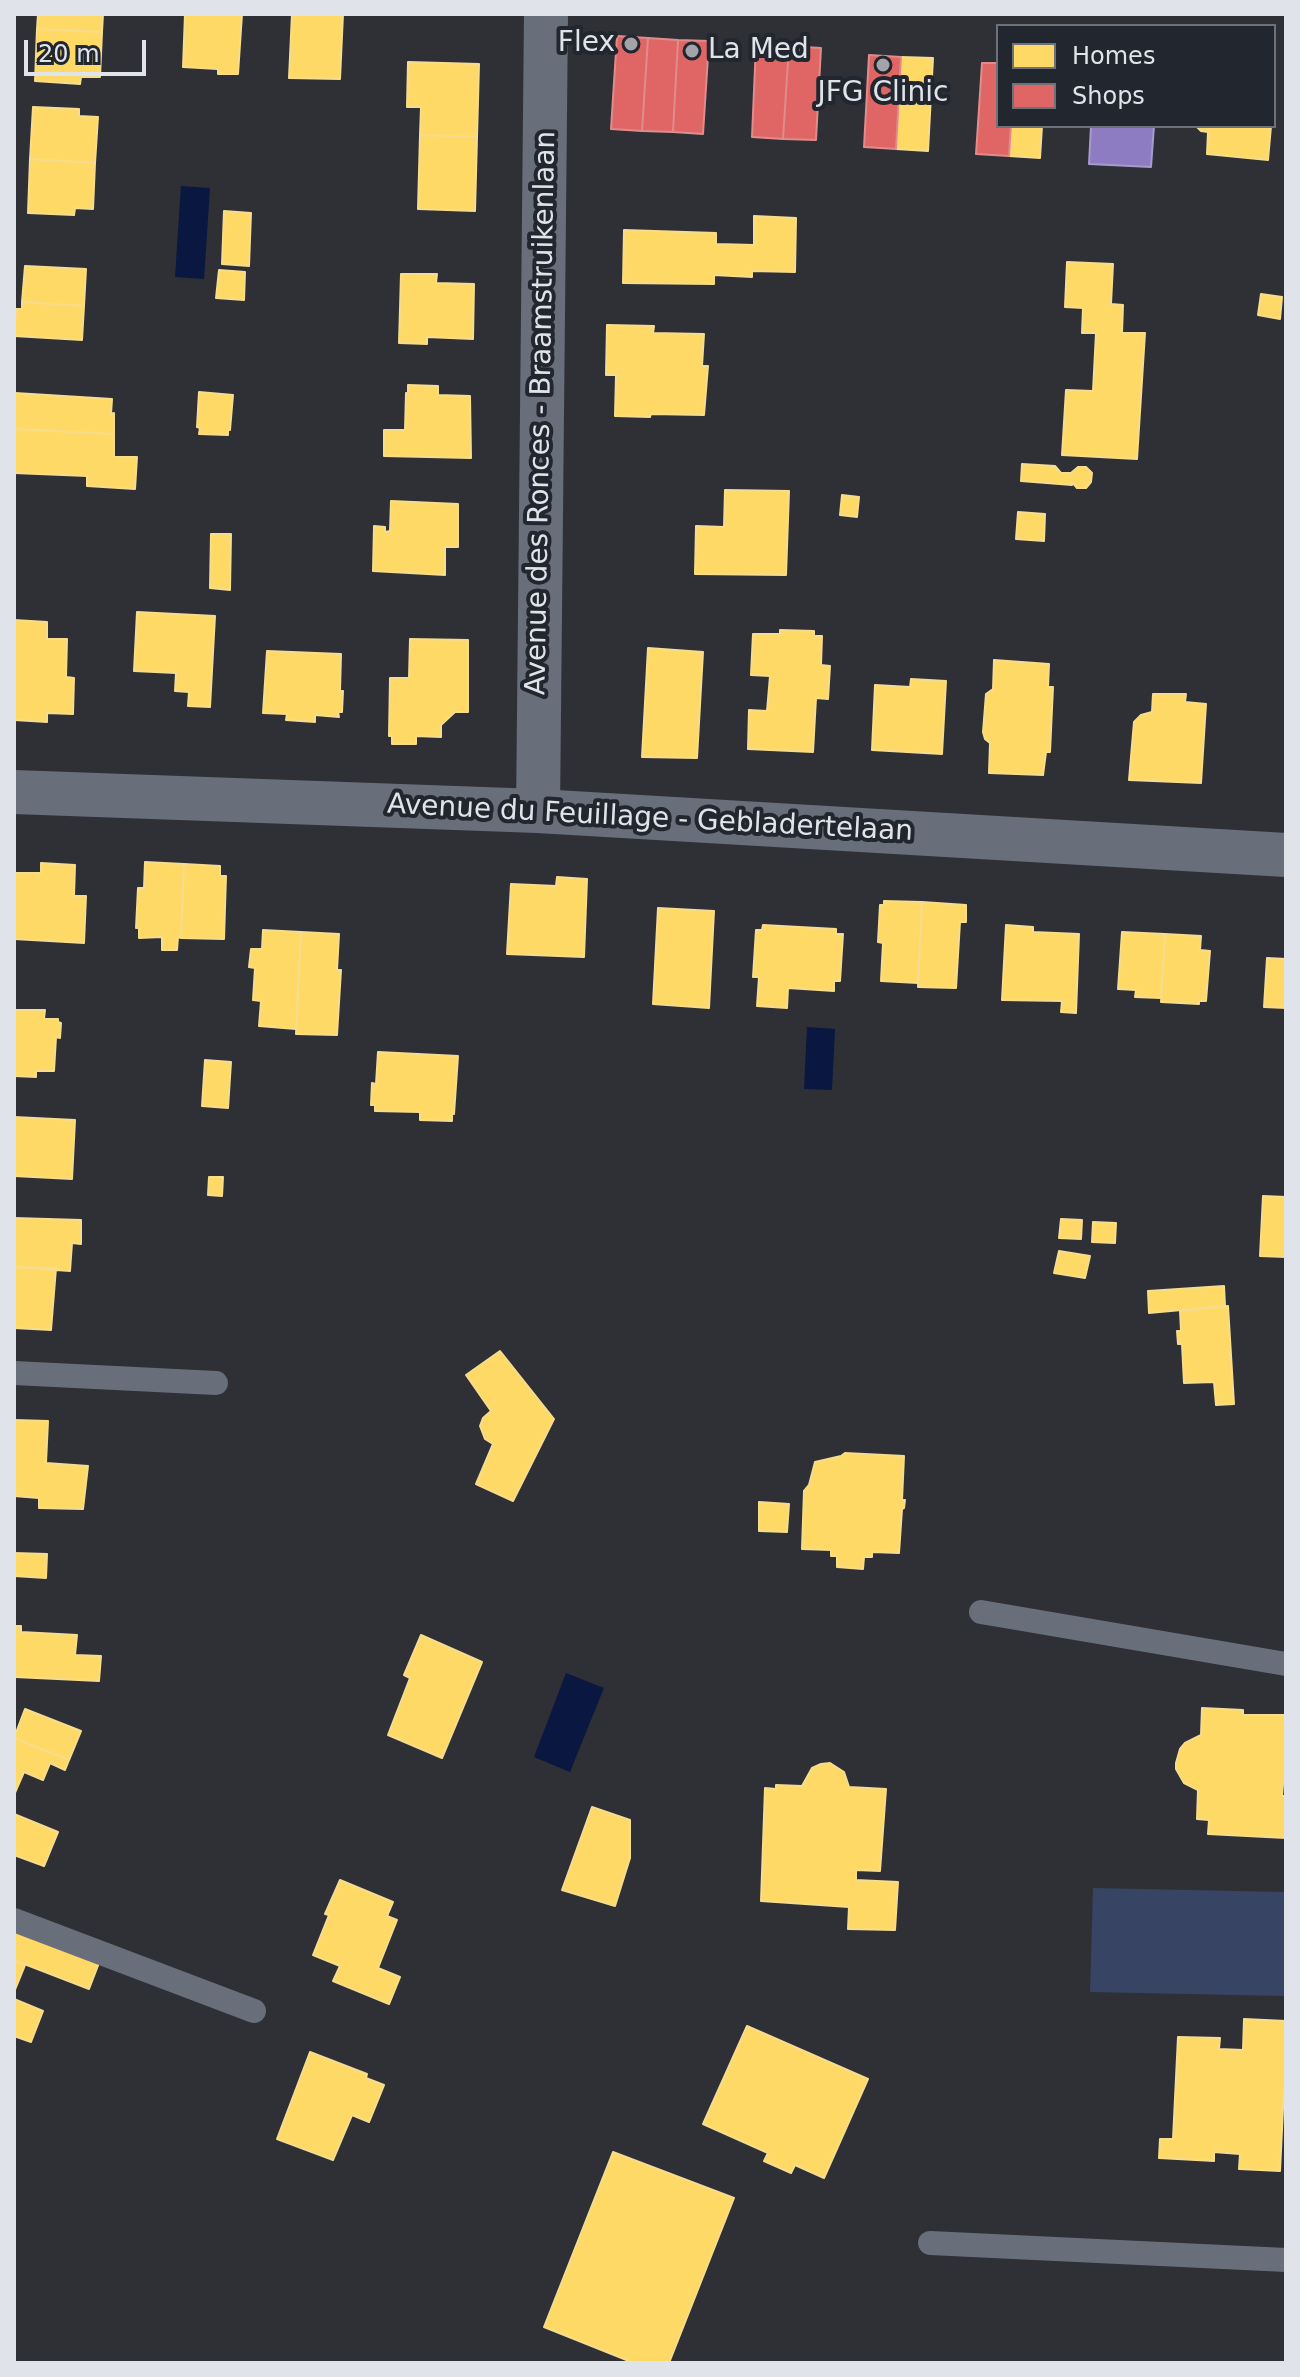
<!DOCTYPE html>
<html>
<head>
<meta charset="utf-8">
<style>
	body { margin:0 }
	#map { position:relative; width:1300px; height:2377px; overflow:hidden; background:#2e3036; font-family:"DejaVu Sans",sans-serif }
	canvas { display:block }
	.frame { position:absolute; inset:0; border:16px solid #e0e3e9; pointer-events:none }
	.legend { position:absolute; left:996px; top:24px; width:280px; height:104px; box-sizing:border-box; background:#21262f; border:2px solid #6d7279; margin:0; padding:10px 14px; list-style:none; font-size:24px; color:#e0e3e9 }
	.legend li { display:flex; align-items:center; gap:16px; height:40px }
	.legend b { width:40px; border:2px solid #6d7279 }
	.scale { position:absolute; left:24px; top:40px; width:122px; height:36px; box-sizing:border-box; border:4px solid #e0e3e9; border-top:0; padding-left:10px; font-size:24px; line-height:28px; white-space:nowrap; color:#e0e3e9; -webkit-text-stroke:6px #21262f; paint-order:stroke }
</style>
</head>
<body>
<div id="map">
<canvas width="1300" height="2377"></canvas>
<div class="frame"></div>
<ul class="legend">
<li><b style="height:22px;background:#ffd966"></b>Homes</li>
<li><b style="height:22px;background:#e06666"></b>Shops</li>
</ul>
<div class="scale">20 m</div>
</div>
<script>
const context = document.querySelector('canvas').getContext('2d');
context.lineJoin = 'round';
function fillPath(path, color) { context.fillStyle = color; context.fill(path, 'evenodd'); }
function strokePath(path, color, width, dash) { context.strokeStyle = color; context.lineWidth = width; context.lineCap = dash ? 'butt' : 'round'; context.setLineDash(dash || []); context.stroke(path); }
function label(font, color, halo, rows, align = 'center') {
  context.font = font + ' "DejaVu Sans",sans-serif'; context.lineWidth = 8; context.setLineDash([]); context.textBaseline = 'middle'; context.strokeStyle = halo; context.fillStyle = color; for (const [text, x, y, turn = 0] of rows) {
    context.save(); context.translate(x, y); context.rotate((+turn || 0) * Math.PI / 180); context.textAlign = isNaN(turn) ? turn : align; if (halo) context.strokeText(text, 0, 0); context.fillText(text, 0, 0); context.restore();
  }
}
fillPath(new Path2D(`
	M 1093,1888 L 1286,1892 L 1286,1996 L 1090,1992 Z`), '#374463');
fillPath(new Path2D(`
	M 181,186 L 210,188 L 204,279 L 175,277 Z
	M 807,1027 L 835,1029 L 832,1090 L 804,1089 Z
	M 566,1673 L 604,1688 L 570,1772 L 534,1757 Z`), '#0a1740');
const homes = new Path2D(`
	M 38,14 L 103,14 L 102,32 L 37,29 Z
	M 185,14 L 242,14 L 238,74 L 218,74 L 218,69 L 183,67 Z
	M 292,14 L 343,14 L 340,79 L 289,78 Z
	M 37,29 L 102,32 L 100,77 L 81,77 L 80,84 L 35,81 Z
	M 901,57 L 933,58 L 928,151 L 896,149 Z
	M 408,62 L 479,64 L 477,137 L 420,135 L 421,107 L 407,107 Z
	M 33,107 L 79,109 L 79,116 L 98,117 L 95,163 L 30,159 Z
	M 1011,126 L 1042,126 L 1040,158 L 1009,156 Z
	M 1271,126 L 1268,160 L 1207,154 L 1208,132 L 1201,131 L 1197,127 Z
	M 420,135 L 477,137 L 475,211 L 418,209 Z
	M 30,159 L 95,163 L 93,209 L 75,208 L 74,215 L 28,213 Z
	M 224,211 L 251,213 L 249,266 L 222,264 Z
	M 754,216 L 796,218 L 795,272 L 752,271 L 752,277 L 714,275 L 714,284 L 623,283 L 624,230 L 716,233 L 716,244 L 754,245 Z
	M 1067,262 L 1113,264 L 1111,304 L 1123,305 L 1122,333 L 1145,333 L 1137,459 L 1062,455 L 1066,390 L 1093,391 L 1096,333 L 1082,333 L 1083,308 L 1065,307 Z
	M 25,266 L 86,269 L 84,306 L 22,302 Z
	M 219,270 L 245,272 L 244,300 L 216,298 Z
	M 401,274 L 437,274 L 436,283 L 474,284 L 473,339 L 427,337 L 427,344 L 399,343 Z
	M 1261,294 L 1282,297 L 1280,319 L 1258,315 Z
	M 22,302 L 84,306 L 82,340 L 14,336 L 16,309 L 22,309 Z
	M 607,325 L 654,326 L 653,333 L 704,334 L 702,366 L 708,366 L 704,415 L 651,414 L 650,417 L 615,416 L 616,375 L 606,375 Z
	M 408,385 L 438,386 L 438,395 L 470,396 L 471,458 L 384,456 L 384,430 L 405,430 L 406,393 L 408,393 Z
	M 199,392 L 233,395 L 230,430 L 228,430 L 228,435 L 199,434 L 200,428 L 197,427 Z
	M 15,393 L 112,399 L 111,414 L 114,413 L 114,434 L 14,429 Z
	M 14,429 L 114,434 L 114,457 L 137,457 L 135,489 L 87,486 L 87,476 L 14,473 Z
	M 1022,464 L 1055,466 L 1061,473 L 1071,473 L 1078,467 L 1086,467 L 1092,473 L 1091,482 L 1086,488 L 1077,488 L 1072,482 L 1072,485 L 1021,481 Z
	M 725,490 L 789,491 L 786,575 L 695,574 L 696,526 L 724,527 Z
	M 842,495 L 859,497 L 857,517 L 840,515 Z
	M 391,501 L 458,504 L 458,547 L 445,547 L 445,575 L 373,571 L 374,526 L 385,527 L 385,532 L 390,531 Z
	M 1018,512 L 1045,514 L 1044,541 L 1016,539 Z
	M 211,534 L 231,534 L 230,590 L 210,588 Z
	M 137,612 L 215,616 L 210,707 L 188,706 L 189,692 L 175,691 L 176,673 L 134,671 Z
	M 14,620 L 47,622 L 47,639 L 67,639 L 66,677 L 74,678 L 73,714 L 47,713 L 47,722 L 14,720 Z
	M 780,630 L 814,631 L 814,636 L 822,636 L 821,665 L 830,666 L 828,699 L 816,698 L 813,752 L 748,749 L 749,710 L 767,711 L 770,676 L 751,675 L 753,634 L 780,634 Z
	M 410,639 L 468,640 L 468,712 L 455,712 L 441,725 L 441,737 L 416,736 L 416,744 L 392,744 L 392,736 L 389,736 L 390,678 L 409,678 Z
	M 648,648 L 703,652 L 697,758 L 642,757 Z
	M 267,651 L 341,654 L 340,691 L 343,691 L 342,712 L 338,712 L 339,717 L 315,715 L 315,722 L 286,720 L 287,714 L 263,713 Z
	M 994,660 L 1049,664 L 1048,687 L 1053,687 L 1050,752 L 1046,752 L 1043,775 L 989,773 L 990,743 L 985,739 L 983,732 L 986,694 L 993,689 Z
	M 911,679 L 946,681 L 942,754 L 872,750 L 875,685 L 910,687 Z
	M 1153,694 L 1186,694 L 1185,702 L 1206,704 L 1201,783 L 1129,780 L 1134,722 L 1141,715 L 1152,712 Z
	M 145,862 L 184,864 L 181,938 L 178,937 L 177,950 L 162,950 L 162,937 L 139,938 L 139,928 L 136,928 L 138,888 L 144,888 Z
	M 41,863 L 75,865 L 74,896 L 86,896 L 84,943 L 14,939 L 14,873 L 41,873 Z
	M 184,864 L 220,866 L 220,876 L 226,876 L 224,939 L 181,938 Z
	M 557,877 L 587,879 L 584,957 L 507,954 L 511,884 L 556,886 Z
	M 884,901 L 922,902 L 918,983 L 881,981 L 883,943 L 878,942 L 880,905 L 884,905 Z
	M 922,902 L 966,905 L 966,922 L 960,922 L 956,988 L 918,987 Z
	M 658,908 L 714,911 L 709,1008 L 653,1004 Z
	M 763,925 L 836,929 L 836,934 L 843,934 L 840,981 L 834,981 L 834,991 L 788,988 L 787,1008 L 757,1006 L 759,977 L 753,977 L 756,930 L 762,930 Z
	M 1006,925 L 1033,927 L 1033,932 L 1079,934 L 1076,1013 L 1061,1012 L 1062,1001 L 1002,1000 Z
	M 263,930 L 301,932 L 296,1029 L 259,1026 L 261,1001 L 253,1000 L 255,968 L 249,967 L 251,949 L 262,949 Z
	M 301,932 L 339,934 L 337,970 L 341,970 L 337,1035 L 296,1034 Z
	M 1122,932 L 1165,934 L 1161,998 L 1135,997 L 1136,990 L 1118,989 Z
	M 1165,934 L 1201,936 L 1200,950 L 1210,951 L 1206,1001 L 1199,1001 L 1199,1004 L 1161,1002 Z
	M 1267,958 L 1286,959 L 1286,1008 L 1264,1007 Z
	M 14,1010 L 45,1010 L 44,1019 L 58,1019 L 58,1022 L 61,1023 L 60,1038 L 56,1037 L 54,1071 L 36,1071 L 36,1077 L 14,1076 Z
	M 378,1052 L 458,1056 L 454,1114 L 452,1114 L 452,1121 L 420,1120 L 420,1112 L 375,1111 L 375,1105 L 371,1105 L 372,1083 L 376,1084 Z
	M 205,1060 L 231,1062 L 228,1108 L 202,1106 Z
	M 14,1117 L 75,1120 L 72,1179 L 14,1176 Z
	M 209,1177 L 223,1177 L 222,1196 L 208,1195 Z
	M 1263,1196 L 1286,1197 L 1286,1257 L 1260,1256 Z
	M 14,1218 L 81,1220 L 81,1244 L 72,1243 L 70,1271 L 14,1267 Z
	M 1061,1219 L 1082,1220 L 1081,1239 L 1059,1238 Z
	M 1093,1222 L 1116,1223 L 1115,1243 L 1092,1242 Z
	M 1059,1251 L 1090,1256 L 1085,1278 L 1054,1273 Z
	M 14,1267 L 56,1268 L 51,1330 L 14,1328 Z
	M 1224,1286 L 1225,1306 L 1149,1313 L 1148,1291 Z
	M 1228,1306 L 1234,1404 L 1216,1405 L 1214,1382 L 1184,1383 L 1182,1344 L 1178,1344 L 1177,1331 L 1181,1331 L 1180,1311 Z
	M 500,1351 L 554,1419 L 513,1501 L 476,1484 L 493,1444 L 485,1439 L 480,1426 L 483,1418 L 491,1411 L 466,1375 Z
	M 14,1420 L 48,1421 L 46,1463 L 88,1466 L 83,1509 L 39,1508 L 39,1498 L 14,1496 Z
	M 845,1453 L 904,1456 L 902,1500 L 905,1500 L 904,1508 L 902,1509 L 899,1553 L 872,1552 L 872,1557 L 864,1557 L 863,1569 L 837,1567 L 837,1556 L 831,1556 L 831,1550 L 802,1549 L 804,1491 L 809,1485 L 815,1462 L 841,1456 Z
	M 759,1502 L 789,1504 L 787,1532 L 759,1531 Z
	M 14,1553 L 47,1554 L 46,1578 L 14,1576 Z
	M 14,1626 L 21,1626 L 21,1632 L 77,1635 L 75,1655 L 101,1656 L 99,1681 L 15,1677 Z
	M 421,1635 L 482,1662 L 442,1758 L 388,1735 L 410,1678 L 404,1675 Z
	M 1202,1708 L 1243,1710 L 1243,1715 L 1286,1715 L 1286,1783 L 1283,1784 L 1282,1796 L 1286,1796 L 1286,1838 L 1208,1834 L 1209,1820 L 1197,1819 L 1198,1790 L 1184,1783 L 1176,1769 L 1176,1763 L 1180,1749 L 1185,1743 L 1201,1735 Z
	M 25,1709 L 81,1731 L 69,1760 L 14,1738 Z
	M 14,1738 L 69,1760 L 65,1770 L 50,1763 L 43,1780 L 24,1772 L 14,1795 Z
	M 830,1763 L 844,1772 L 849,1787 L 886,1789 L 880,1871 L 856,1870 L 856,1880 L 898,1882 L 895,1930 L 848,1929 L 849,1907 L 761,1901 L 765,1788 L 776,1789 L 776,1785 L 802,1786 L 812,1768 L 821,1764 Z
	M 592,1807 L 630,1820 L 630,1858 L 615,1906 L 562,1890 Z
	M 14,1814 L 58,1832 L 44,1866 L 14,1855 Z
	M 340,1880 L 393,1902 L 387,1916 L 397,1920 L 378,1968 L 400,1977 L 389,2004 L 333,1981 L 340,1966 L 313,1955 L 329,1915 L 325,1914 Z
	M 14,1930 L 99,1963 L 89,1989 L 14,1960 Z
	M 14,1960 L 25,1965 L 14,1992 Z
	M 14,1999 L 43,2011 L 31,2042 L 14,2036 Z
	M 1244,2019 L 1286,2021 L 1286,2089 L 1284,2088 L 1280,2171 L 1239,2169 L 1240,2154 L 1214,2152 L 1214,2161 L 1159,2158 L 1160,2139 L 1173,2139 L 1178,2037 L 1220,2038 L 1219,2049 L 1243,2050 Z
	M 747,2026 L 868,2079 L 824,2178 L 795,2165 L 791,2173 L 764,2161 L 768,2153 L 703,2124 Z
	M 310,2052 L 367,2074 L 366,2078 L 384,2085 L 369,2122 L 352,2115 L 333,2160 L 277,2139 Z
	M 613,2152 L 734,2198 L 669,2363 L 634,2363 L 544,2327 Z`);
fillPath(homes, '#ffd966');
strokePath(homes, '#f6dc8d', 2);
const shops = new Path2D(`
	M 617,36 L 648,38 L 642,131 L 611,129 Z
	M 648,38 L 678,40 L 673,132 L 642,131 Z
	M 678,40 L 709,41 L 703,134 L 673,132 Z
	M 756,44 L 789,46 L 783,139 L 752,137 Z
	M 789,46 L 821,48 L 816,140 L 783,139 Z
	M 869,55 L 901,57 L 896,149 L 864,147 Z
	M 982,63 L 998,63 L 998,126 L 1011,126 L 1009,156 L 976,154 Z`);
fillPath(shops, '#e06666');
strokePath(shops, '#e08c8d', 2);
const offices = new Path2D(`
	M 1091,126 L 1154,126 L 1151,167 L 1089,164 Z`);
fillPath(offices, '#8e7cc3');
strokePath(offices, '#a79bce', 2);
strokePath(new Path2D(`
	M 14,1373 L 216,1383
	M 981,1612 L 1286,1664
	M 14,1920 L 254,2011
	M 930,2243 L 1286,2260`), '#696e7b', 24);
strokePath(new Path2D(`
	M 14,792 L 538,811 L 1286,855
	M 538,811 L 546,14`), '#696e7b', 44);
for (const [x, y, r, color] of [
	[631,44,8,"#a2a4aa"],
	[692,51,8,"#a2a4aa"],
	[883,65,8,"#a2a4aa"]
]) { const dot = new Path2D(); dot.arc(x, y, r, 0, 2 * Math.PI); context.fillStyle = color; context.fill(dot); strokePath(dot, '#21262f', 3); }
label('28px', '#e0e3e9', '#21262f', [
	["Flex",615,44],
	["La Med",708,51,"left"],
	["JFG Clinic",883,94,"center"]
], 'right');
label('28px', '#e0e3e9', '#21262f', [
	["Avenue des Ronces - Braamstruikenlaan",542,413,-89],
	["Avenue du Feuillage - Gebladertelaan",650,819,3]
]);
</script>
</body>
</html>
